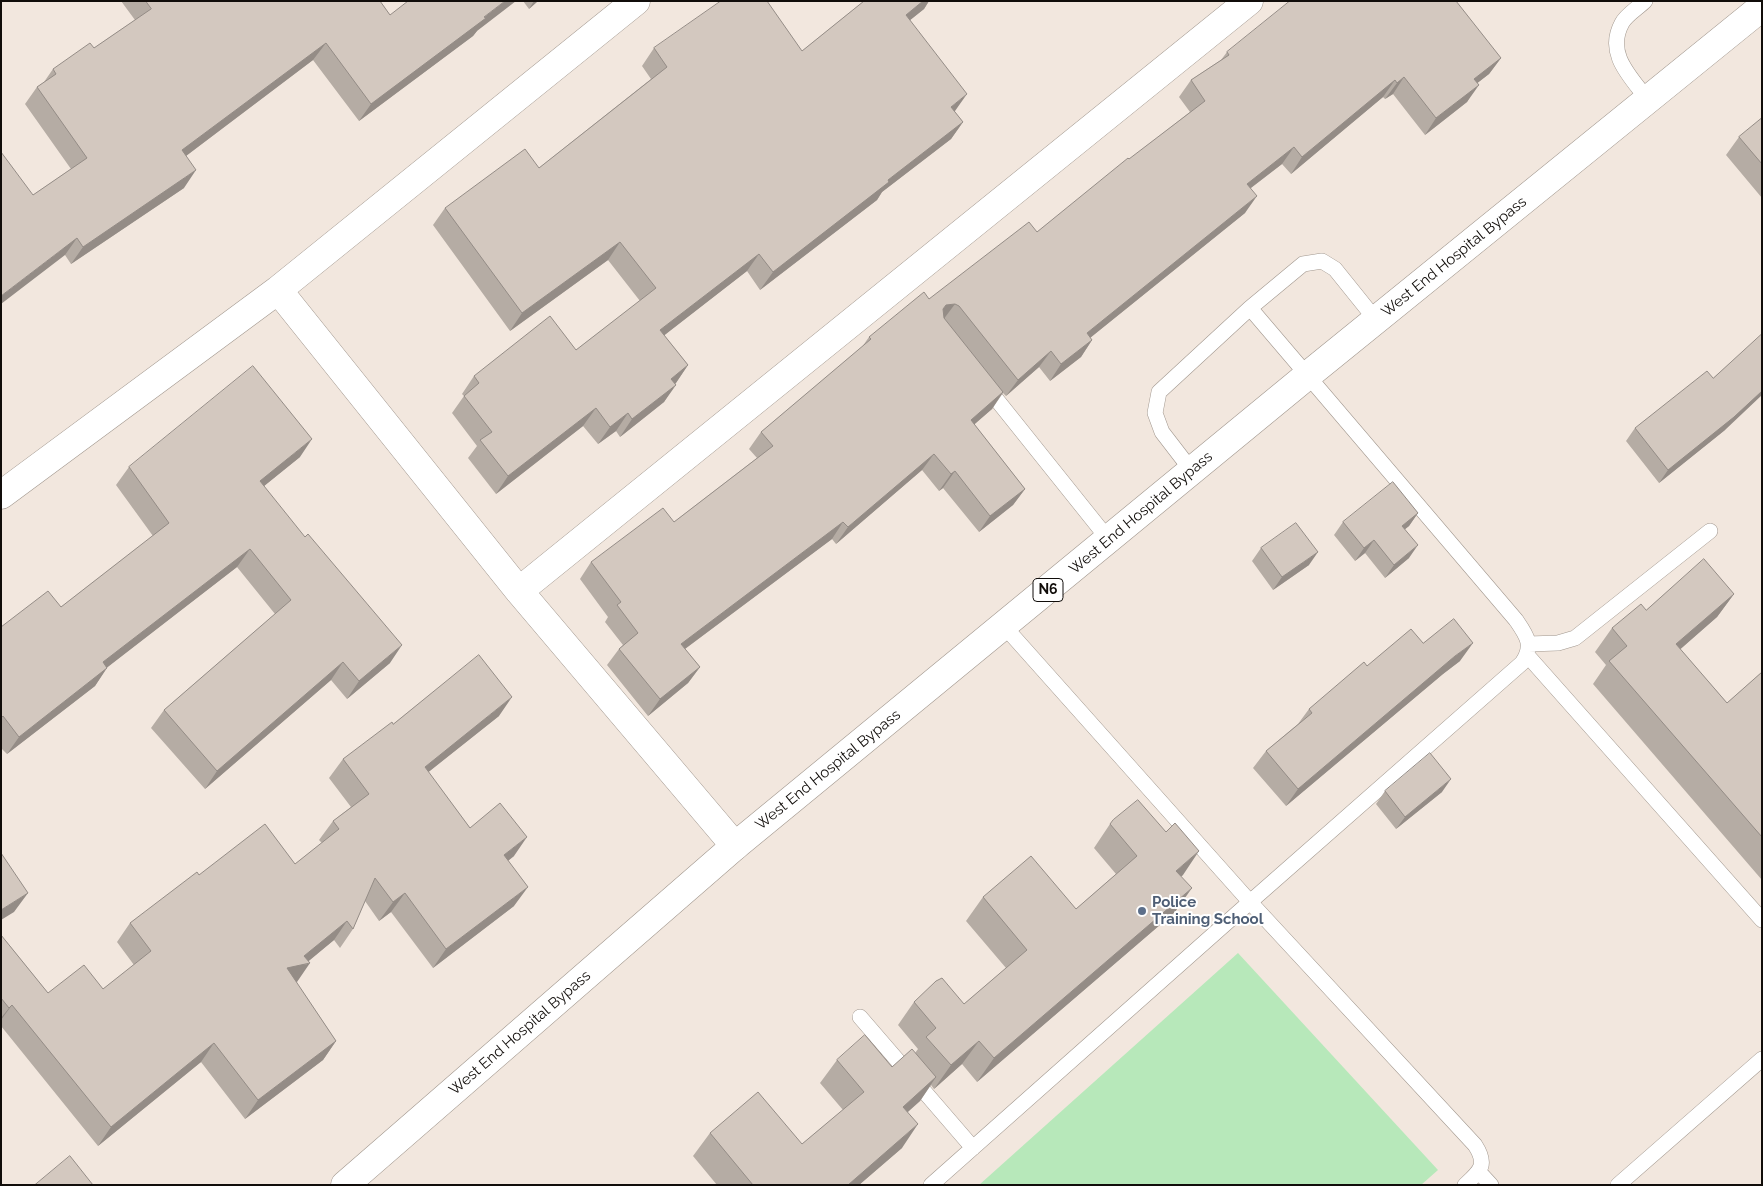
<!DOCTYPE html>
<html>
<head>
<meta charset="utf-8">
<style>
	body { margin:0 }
	#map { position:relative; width:1763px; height:1186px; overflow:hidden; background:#f2e7de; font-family:Raleway,sans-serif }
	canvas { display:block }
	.frame { position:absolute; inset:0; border:2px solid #110d0a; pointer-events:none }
</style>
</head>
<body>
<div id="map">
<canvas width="1763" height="1186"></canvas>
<div class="frame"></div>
</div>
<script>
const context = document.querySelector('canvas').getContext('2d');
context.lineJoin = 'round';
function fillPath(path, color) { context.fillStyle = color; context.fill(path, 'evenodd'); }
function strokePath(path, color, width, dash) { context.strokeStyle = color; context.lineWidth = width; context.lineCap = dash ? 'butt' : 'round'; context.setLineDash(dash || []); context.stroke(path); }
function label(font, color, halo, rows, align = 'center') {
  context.font = font + ' Raleway,sans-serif'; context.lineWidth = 4; context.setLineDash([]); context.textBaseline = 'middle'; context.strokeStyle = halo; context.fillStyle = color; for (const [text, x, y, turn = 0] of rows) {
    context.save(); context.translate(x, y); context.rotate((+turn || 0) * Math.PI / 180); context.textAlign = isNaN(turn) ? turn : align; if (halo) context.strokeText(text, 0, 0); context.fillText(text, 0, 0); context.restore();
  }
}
fillPath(new Path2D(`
	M 1238,953 L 1438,1170 L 1421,1185 L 979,1185 Z`), '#b7e8ba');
const lane = new Path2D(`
	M 1645,1 C 1638,8 1626,15 1622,23 C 1605,54 1631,77 1648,100
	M 985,385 L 1109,540
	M 1192,471 L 1162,432 L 1155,413 L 1159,392 L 1250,308 L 1303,264 L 1322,261 L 1335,269 L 1376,320
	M 1004,626 L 1250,902 L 1475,1145 C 1488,1165 1480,1171 1465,1185
	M 1529,644 L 1558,643 L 1575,638 L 1710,531
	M 1527,655 L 1762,920
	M 860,1017 L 973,1148
	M 1479,1172 L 1491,1185
	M 931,1185 L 1250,902 L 1522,663 C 1534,645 1527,636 1516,620 L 1250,308
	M 1618,1185 L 1762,1059`);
const street = new Path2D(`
	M 278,290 L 519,591 L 735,846
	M 1,495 L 278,290 L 636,1
	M 519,591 L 1249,1`);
const highway = new Path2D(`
	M 345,1185 L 735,846 L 1308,375 L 1762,7`);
strokePath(lane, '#a1978e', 16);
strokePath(street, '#a1978e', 29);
strokePath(highway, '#a1978e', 29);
strokePath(lane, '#fff', 15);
strokePath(street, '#fff', 28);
strokePath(highway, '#fff', 28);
fillPath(new Path2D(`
	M 121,1 L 380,1 L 390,15 L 477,31 L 473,36 L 359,121 L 313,60 L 186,156 L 184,188 L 71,264 L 65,255 L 33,195 L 71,169 L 25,104 L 37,87 L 44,82 L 53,69 L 94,48 L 135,20 Z
	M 523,1 L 538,1 L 529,9 Z
	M 864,1 L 929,1 L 924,9 L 910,20 L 955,112 L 963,122 L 951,139 L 882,192 L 877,200 L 760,290 L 747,271 L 664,335 L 688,365 L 675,384 L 664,402 L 620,437 L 616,431 L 598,444 L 583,426 L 496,494 L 468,458 L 477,446 L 452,413 L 464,396 L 462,394 L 474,376 L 576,350 L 640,301 L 608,260 L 510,331 L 433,225 L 445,208 L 539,168 L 651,79 L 642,66 L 654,48 L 802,51 Z
	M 1227,52 L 1501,58 L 1489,74 L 1477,83 L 1467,102 L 1425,135 L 1393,94 L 1385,99 L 1383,97 L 1291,174 L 1282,164 L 1251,188 L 1245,213 L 1090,338 L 1092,340 L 1081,357 L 1050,381 L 1039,367 L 1006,396 L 1003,393 L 992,409 L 974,424 L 1025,489 L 1013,505 L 979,532 L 943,488 L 939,491 L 922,470 L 836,544 L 832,539 L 685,649 L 700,667 L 688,683 L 648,716 L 607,665 L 619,649 L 623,645 L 605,622 L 608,617 L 580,579 L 591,562 L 674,522 L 757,458 L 749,449 L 761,432 L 862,347 L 869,337 L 1037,232 L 1190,112 L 1179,97 L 1191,80 L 1221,60 Z
	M 1762,118 L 1762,198 L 1726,155 L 1739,137 Z
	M 1635,428 L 1725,430 L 1659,483 L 1626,441 Z
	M 300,457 L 264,486 L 390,663 L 347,699 L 331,680 L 205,789 L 151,728 L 164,710 L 275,614 L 237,567 L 107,667 L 95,686 L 7,754 L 1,748 L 1,627 L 61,607 L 153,536 L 116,485 L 129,467 Z
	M 1418,513 L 1409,526 L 1405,529 L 1409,558 L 1385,578 L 1365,553 L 1355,561 L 1334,535 L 1343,522 Z
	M 1261,548 L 1309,565 L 1273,590 L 1252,561 Z
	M 1734,594 L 1717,617 L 1680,649 L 1727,703 L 1762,672 L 1762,880 L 1593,684 L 1606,665 L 1595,652 L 1612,628 L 1646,610 Z
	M 1423,643 L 1460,661 L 1443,674 L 1286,806 L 1253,768 L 1266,751 L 1298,724 L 1309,709 L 1367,666 Z
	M 499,716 L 428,772 L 470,828 L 514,856 L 508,861 L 514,906 L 433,968 L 391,912 L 379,921 L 365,901 L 353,929 L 340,948 L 334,940 L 308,961 L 296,982 L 336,1041 L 323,1060 L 245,1119 L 201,1062 L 98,1146 L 1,1026 L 1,935 L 48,993 L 103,989 L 134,965 L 117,942 L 130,923 L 199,875 L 295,864 L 322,843 L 319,840 L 333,821 L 351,807 L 329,778 L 343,759 L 393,724 Z
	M 1385,791 L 1442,792 L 1396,829 L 1376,804 Z
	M 1110,824 L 1183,875 L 1181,876 L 1175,912 L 977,1082 L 962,1064 L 934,1089 L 931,1085 L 920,1101 L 908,1112 L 902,1148 L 859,1185 L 717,1185 L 693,1156 L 710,1133 L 802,1144 L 843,1110 L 820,1083 L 837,1060 L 892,1067 L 915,1053 L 918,1049 L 898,1025 L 914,1002 L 964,1004 L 1006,968 L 966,921 L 983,897 L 1076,909 L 1116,874 L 1094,848 Z`), '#b5aca4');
fillPath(new Path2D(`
	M 505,1 L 516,1 L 477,31 L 473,36 L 359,121 L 371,104 Z
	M 534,1 L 538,1 L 529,9 Z
	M 923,1 L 929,1 L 924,9 L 894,33 L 906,15 Z
	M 326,43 L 313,60 L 170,168 L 182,150 Z
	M 1501,58 L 1489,74 L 1462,95 L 1474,79 Z
	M 1404,77 L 1393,94 L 1385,99 L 1397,83 Z
	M 1395,80 L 1383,97 L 1291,174 L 1302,157 Z
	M 1479,85 L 1467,102 L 1425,135 L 1436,118 Z
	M 967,94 L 955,111 L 939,124 L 951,107 Z
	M 963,122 L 951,139 L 882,192 L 877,200 L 760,290 L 773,272 L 888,180 Z
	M 1294,147 L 1282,164 L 1235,200 L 1247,184 Z
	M 196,170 L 184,188 L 71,264 L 83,247 Z
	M 1257,196 L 1245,213 L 1075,350 L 1087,333 Z
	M 77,238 L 65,255 L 1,304 L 1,296 Z
	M 620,242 L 608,260 L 510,331 L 522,313 Z
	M 759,254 L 747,271 L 648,348 L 660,330 Z
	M 955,304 L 943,320 L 935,321 L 946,305 Z
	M 1092,340 L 1081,357 L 1050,381 L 1061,364 Z
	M 1051,351 L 1039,367 L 1006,396 L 1018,380 Z
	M 688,365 L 676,383 L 659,397 L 671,379 Z
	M 676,385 L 664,402 L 620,437 L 632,419 Z
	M 1762,391 L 1762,395 L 1725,430 L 1659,483 L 1668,470 Z
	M 1003,392 L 992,409 L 960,437 L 971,420 Z
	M 596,408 L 583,426 L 496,494 L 508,476 Z
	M 628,413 L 616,431 L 598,444 L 610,427 Z
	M 312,439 L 300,457 L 248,499 L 260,481 Z
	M 934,454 L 922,470 L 836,544 L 848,527 Z
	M 955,471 L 943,488 L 939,491 L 951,474 Z
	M 1025,489 L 1013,505 L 979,532 L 990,516 Z
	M 1418,513 L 1409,526 L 1393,539 L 1402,526 Z
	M 843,522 L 832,539 L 670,660 L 681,644 Z
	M 1374,540 L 1365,553 L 1355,561 L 1364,548 Z
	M 1418,545 L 1409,558 L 1385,578 L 1394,565 Z
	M 250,549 L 237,567 L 91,680 L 103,662 Z
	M 1318,552 L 1309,565 L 1273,590 L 1282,577 Z
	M 1734,594 L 1717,617 L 1659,668 L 1676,644 Z
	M 1473,643 L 1460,661 L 1443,674 L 1286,806 L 1298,789 L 1455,656 Z
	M 402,645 L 390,663 L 347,699 L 359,681 Z
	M 343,662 L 331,680 L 205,789 L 217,771 Z
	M 700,667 L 688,683 L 648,716 L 660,699 Z
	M 107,668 L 95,686 L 7,754 L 19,737 Z
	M 512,697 L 499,716 L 411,786 L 425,767 Z
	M 1451,779 L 1442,792 L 1396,829 L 1405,817 Z
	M 527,837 L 514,856 L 491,874 L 504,855 Z
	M 1199,851 L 1183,875 L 1160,894 L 1176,871 Z
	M 528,887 L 514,906 L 433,968 L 446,949 Z
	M 1192,888 L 1175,912 L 977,1082 L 994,1058 Z
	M 28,893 L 14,912 L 1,920 L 1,910 Z
	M 405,893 L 391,912 L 379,921 L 393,902 Z
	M 347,921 L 334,940 L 304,965 L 310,963 L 297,982 L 273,987 L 287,968 L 304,956 Z
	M 12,1005 L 1,1020 L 1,1018 L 9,1008 Z
	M 336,1041 L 323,1060 L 245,1119 L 258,1100 Z
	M 979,1041 L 962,1064 L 934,1089 L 951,1065 Z
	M 214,1043 L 201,1062 L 98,1146 L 111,1127 Z
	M 936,1077 L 920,1101 L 887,1130 L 903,1107 Z
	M 918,1124 L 902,1148 L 859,1185 L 848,1185 Z`), '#948c86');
const building = new Path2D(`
	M 146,1 L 380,1 L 390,15 L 408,1 L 505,1 L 484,17 L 486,18 L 371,104 L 326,43 L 182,150 L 196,170 L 83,247 L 77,238 L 1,296 L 1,152 L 33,195 L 87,158 L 37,87 L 56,74 L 53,69 L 90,43 L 94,48 L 151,9 Z
	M 721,1 L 767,1 L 802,51 L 864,1 L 923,1 L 906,15 L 967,94 L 951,107 L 963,122 L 888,180 L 889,182 L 773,272 L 759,254 L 660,330 L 688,365 L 671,379 L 676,385 L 632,419 L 628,413 L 610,427 L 596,408 L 508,476 L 480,440 L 492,432 L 464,396 L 479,383 L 474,376 L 550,316 L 576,350 L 656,288 L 620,242 L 522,313 L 445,208 L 525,149 L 539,168 L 667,67 L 654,48 Z
	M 1290,1 L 1456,1 L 1501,58 L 1474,79 L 1479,85 L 1436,118 L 1404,77 L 1397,83 L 1395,80 L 1302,157 L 1294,147 L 1247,184 L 1257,196 L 1087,333 L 1092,340 L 1061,364 L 1051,351 L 1018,380 L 959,306 L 955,304 L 946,305 L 943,309 L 944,318 L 1003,392 L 971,420 L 1025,489 L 990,516 L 955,471 L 951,474 L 934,454 L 848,527 L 843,522 L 681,644 L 700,667 L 660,699 L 619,649 L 638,633 L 617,605 L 621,602 L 591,562 L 663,508 L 674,522 L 773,446 L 761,432 L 871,339 L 869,337 L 924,292 L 929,299 L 1029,222 L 1037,232 L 1128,158 L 1129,159 L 1205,101 L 1191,80 L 1229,55 L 1227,52 Z
	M 1762,118 L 1762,164 L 1739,137 Z
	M 1762,334 L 1762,391 L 1734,417 L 1668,470 L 1635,428 L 1707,371 L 1713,378 Z
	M 253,366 L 312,439 L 260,481 L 305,537 L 308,534 L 402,645 L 359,681 L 343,662 L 217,771 L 164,710 L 291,600 L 250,549 L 103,662 L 107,668 L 19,737 L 3,716 L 1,718 L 1,627 L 48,591 L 61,607 L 169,523 L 129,467 Z
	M 1393,482 L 1418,513 L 1402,526 L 1418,545 L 1394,565 L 1374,540 L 1364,548 L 1343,522 Z
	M 1296,523 L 1318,552 L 1282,577 L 1261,548 Z
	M 1704,559 L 1734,594 L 1676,644 L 1727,703 L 1762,672 L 1762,837 L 1609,661 L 1627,646 L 1612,628 L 1641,604 L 1646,610 Z
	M 1454,619 L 1473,643 L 1455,656 L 1298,789 L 1266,751 L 1312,713 L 1309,709 L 1364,662 L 1367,666 L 1411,629 L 1423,643 Z
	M 479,655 L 512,697 L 425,767 L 470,828 L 500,803 L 527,837 L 504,855 L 528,887 L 446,949 L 405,893 L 393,902 L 375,878 L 353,929 L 347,921 L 304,956 L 310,963 L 287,968 L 336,1041 L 258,1100 L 214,1043 L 111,1127 L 12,1005 L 9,1008 L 1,998 L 1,935 L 48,993 L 84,965 L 103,989 L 151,951 L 130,923 L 197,872 L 199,875 L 265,824 L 295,864 L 339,829 L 333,821 L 369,794 L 343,759 L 392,722 L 393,724 Z
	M 1430,753 L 1451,779 L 1405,817 L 1385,791 Z
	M 1138,800 L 1166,832 L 1175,823 L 1199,851 L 1176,871 L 1192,888 L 994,1058 L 979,1041 L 951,1065 L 926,1037 L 936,1028 L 914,1002 L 936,981 L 942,978 L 964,1004 L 1027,950 L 983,897 L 1031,856 L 1076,909 L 1137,856 L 1110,824 L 1113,820 Z
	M 1,853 L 28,893 L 1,910 Z
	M 865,1035 L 892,1067 L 912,1049 L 936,1077 L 903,1107 L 918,1124 L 848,1185 L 753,1185 L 710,1133 L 758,1092 L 802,1144 L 864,1092 L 837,1060 Z
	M 70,1156 L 93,1185 L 35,1185 Z`);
fillPath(building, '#d3c8bf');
strokePath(building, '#948c86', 1);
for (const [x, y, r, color] of [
	[1142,911,5,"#5c6f8a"]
]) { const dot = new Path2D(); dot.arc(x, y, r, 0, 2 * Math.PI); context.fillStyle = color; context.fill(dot); strokePath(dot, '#fff', 2); }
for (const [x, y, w] of [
	[1048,590,30]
]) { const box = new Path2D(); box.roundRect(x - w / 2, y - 11.5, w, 23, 4); context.fillStyle = '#fff'; context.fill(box); strokePath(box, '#110d0a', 1); }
label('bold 14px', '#110d0a', null, [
	["N6",1048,590]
]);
label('15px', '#110d0a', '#fff', [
	["West End Hospital Bypass",1454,257,-39],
	["West End Hospital Bypass",1141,513,-40],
	["West End Hospital Bypass",828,770,-39],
	["West End Hospital Bypass",520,1033,-41]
]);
label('bold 15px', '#4e5e75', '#fff', [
	["Police",1152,902],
	["Training School",1152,919]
], 'left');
</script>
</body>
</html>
